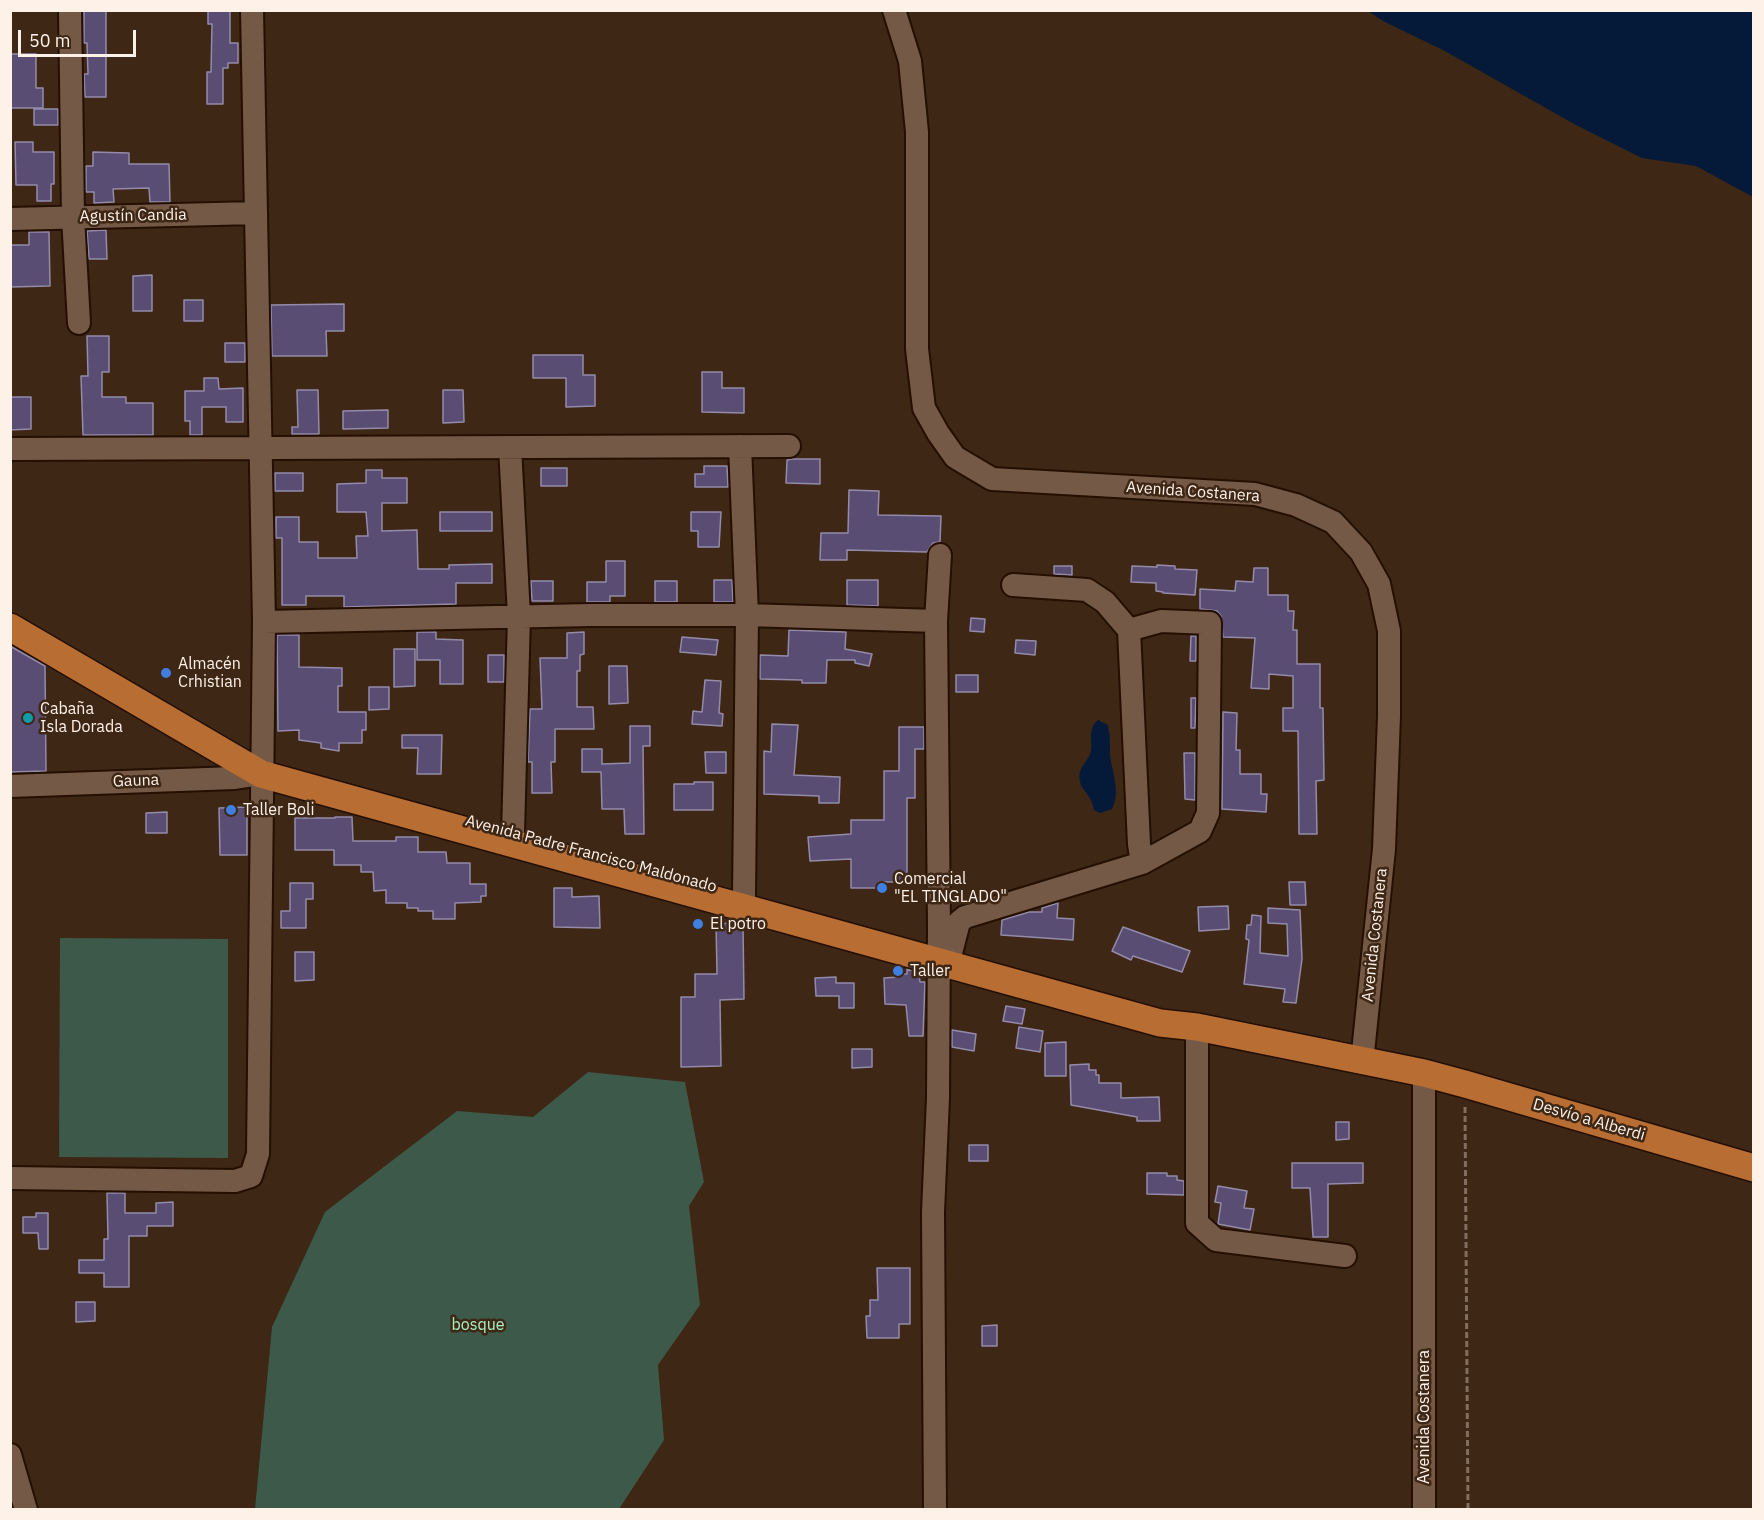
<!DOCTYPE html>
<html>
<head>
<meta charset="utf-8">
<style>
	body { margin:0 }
	#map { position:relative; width:1764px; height:1520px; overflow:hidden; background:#3e2715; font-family:"IBM Plex Sans",sans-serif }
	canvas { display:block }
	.frame { position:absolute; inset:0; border:12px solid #fef1e8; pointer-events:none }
	.scale { position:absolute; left:18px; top:30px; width:118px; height:27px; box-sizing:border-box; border:3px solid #fef1e8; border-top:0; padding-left:8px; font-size:18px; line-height:21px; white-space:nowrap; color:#fef1e8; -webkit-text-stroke:4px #3e2715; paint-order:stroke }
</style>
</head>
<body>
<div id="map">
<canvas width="1764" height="1520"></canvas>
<div class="frame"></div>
<div class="scale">50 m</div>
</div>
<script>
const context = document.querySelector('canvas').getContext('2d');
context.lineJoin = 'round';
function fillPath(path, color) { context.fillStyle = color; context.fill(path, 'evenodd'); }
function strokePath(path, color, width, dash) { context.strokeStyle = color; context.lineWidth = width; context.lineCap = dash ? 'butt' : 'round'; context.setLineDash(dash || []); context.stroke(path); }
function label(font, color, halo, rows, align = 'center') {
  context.font = font + ' "IBM Plex Sans",sans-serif'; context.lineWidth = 5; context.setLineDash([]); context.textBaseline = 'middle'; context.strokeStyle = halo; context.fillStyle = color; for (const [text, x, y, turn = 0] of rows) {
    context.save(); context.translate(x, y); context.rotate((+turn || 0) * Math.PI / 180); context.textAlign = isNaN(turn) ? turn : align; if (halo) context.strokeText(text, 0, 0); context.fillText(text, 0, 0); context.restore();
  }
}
fillPath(new Path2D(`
	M 60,938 L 228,939 L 228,1158 L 59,1157 Z
	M 588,1072 L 685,1082 L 704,1182 L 689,1206 L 700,1305 L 658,1365 L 664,1440 L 619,1509 L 255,1509 L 272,1327 L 325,1212 L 457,1111 L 533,1117 Z`), '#3d5949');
fillPath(new Path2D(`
	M 1368,11 L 1753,11 L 1753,197 L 1696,166 L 1642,158 L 1576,125 L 1443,50 L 1383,21 Z
	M 1098,720 L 1108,725 C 1110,735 1110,745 1110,755 C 1112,772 1121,792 1112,809 L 1100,813 L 1094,810 C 1093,806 1092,801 1089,797 C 1086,791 1081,789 1080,781 C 1077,767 1088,763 1091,751 C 1093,739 1087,730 1098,720 Z`), '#041a38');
const building = new Path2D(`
	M 84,10 L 106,10 L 106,97 L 85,97 L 84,74 L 88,74 L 87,43 L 84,43 Z
	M 208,10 L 230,10 L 230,43 L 238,43 L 238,63 L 228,63 L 228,68 L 223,68 L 223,104 L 207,104 L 207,72 L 211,72 L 212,24 L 208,24 Z
	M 10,54 L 36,54 L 36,88 L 43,88 L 43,108 L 10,108 Z
	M 34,109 L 58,109 L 58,125 L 34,125 Z
	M 15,142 L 33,142 L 33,152 L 54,152 L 54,184 L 51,184 L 51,201 L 37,201 L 37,185 L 16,185 Z
	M 93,152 L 129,153 L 129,164 L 169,164 L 170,202 L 150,202 L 149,188 L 113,189 L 114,202 L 94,203 L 94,192 L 86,192 L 86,166 L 93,166 Z
	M 106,230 L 107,259 L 89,259 L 87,231 Z
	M 29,232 L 49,232 L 50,286 L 10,287 L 10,245 L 29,245 Z
	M 152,275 L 152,311 L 133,311 L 133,276 Z
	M 184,300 L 203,300 L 203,321 L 184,321 Z
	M 344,304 L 344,331 L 326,331 L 327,356 L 272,356 L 271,305 Z
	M 87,336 L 109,336 L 109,372 L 102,372 L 102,397 L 126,397 L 126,403 L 153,403 L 153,435 L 83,435 L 81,376 L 88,376 Z
	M 225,343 L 245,343 L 245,362 L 225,362 Z
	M 533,355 L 583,355 L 583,375 L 595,375 L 595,406 L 566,407 L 566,378 L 533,378 Z
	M 702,372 L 722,372 L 722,388 L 744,388 L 744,413 L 702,412 Z
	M 204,378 L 218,378 L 219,389 L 243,388 L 243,422 L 226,422 L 226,407 L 202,407 L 202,435 L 190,435 L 190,421 L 185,421 L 185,391 L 204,391 Z
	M 297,390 L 318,390 L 319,434 L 292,434 L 292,427 L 298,427 Z
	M 443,390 L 463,390 L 464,422 L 443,423 Z
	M 10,397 L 31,397 L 31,429 L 10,430 Z
	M 388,410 L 388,428 L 343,429 L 343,411 Z
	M 792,459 L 820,459 L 820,484 L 786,483 L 787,460 Z
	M 704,466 L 727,466 L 728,487 L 695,487 L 695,474 L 704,474 Z
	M 541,468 L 567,468 L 567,486 L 541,486 Z
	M 366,470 L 382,470 L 382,478 L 407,478 L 407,503 L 382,503 L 382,531 L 417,530 L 418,569 L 449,569 L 449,565 L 492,564 L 492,583 L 456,583 L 456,604 L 344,607 L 344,596 L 306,596 L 306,605 L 282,605 L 282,538 L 276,538 L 276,517 L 299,517 L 299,542 L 318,542 L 318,558 L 357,558 L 356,536 L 368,536 L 366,512 L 337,512 L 337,484 L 366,483 Z
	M 275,473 L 303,473 L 303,491 L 275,491 Z
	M 849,490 L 879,491 L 878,515 L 941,516 L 940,542 L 933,543 L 927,552 L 847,550 L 847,560 L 820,560 L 821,533 L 848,533 Z
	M 440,512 L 492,512 L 492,531 L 440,531 Z
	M 691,512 L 721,512 L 719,547 L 698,547 L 698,531 L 691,531 Z
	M 606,561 L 625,561 L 625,596 L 610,596 L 610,602 L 587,602 L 587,582 L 606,582 Z
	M 1157,565 L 1175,566 L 1175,569 L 1197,570 L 1195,595 L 1163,593 L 1163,592 L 1156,591 L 1156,583 L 1131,582 L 1132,566 L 1157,567 Z
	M 1054,566 L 1072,566 L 1072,575 L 1054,574 Z
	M 1254,568 L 1268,568 L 1268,595 L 1288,595 L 1288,611 L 1294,611 L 1293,630 L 1297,630 L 1297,664 L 1320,664 L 1320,708 L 1323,708 L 1324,780 L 1316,781 L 1317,834 L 1299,834 L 1298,731 L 1283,731 L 1283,708 L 1293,708 L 1293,676 L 1269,674 L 1269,689 L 1251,688 L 1255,638 L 1223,637 L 1221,616 L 1217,611 L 1200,609 L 1200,589 L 1235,591 L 1236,581 L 1253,582 Z
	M 714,580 L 732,580 L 733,602 L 714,602 Z
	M 847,580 L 878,580 L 878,606 L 847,605 Z
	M 531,581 L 553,581 L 553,601 L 532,601 Z
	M 655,581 L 677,581 L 677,602 L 655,602 Z
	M 971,618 L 985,619 L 984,632 L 970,631 Z
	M 789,630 L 846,632 L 845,649 L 872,654 L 869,666 L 855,663 L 855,660 L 827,660 L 826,683 L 802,683 L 802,680 L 760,679 L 760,655 L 788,656 Z
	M 417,632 L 436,632 L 436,639 L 463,640 L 463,684 L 440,684 L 440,660 L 417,660 Z
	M 584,632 L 584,654 L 580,655 L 580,671 L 577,671 L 577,707 L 593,707 L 594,729 L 555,729 L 555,762 L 551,762 L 552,793 L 532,793 L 532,762 L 528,762 L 530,709 L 542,709 L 540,658 L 567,658 L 567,633 Z
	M 277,635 L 299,635 L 299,667 L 342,668 L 342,686 L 338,686 L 338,712 L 366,712 L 366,730 L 362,730 L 362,743 L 339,743 L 339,751 L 321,748 L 321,743 L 299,740 L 299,730 L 278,731 Z
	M 1191,636 L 1196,636 L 1196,661 L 1190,661 Z
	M 682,637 L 718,640 L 716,655 L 680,652 Z
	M 1016,640 L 1036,641 L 1035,655 L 1015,653 Z
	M 10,646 L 45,666 L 46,771 L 10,772 Z
	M 394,649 L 415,649 L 415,686 L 394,687 Z
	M 488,655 L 504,655 L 504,682 L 488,682 Z
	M 609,666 L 627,666 L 628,703 L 609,704 Z
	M 956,675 L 978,675 L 978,692 L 956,692 Z
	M 705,680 L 721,681 L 719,713 L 723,714 L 722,726 L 692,724 L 693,711 L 702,712 Z
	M 369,687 L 389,687 L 389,709 L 369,710 Z
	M 1191,698 L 1196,698 L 1195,728 L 1191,728 Z
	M 1223,712 L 1237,713 L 1236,750 L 1240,750 L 1240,774 L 1261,774 L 1261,794 L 1267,794 L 1266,812 L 1222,809 Z
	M 772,724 L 798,725 L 794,775 L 840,777 L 839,803 L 819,803 L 819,796 L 764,794 L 764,751 L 771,752 Z
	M 630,726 L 650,726 L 650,746 L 643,746 L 644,834 L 625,834 L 624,809 L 602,809 L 601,772 L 582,772 L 582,749 L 602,749 L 602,764 L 630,763 Z
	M 899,727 L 924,727 L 924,749 L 915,749 L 915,798 L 907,798 L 907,882 L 882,882 L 882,888 L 851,888 L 851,859 L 810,861 L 808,837 L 851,834 L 851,820 L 884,820 L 884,771 L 899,771 Z
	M 402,735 L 442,735 L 441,774 L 417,774 L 418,748 L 402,748 Z
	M 705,752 L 726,752 L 726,773 L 706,773 Z
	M 1184,753 L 1195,753 L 1195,800 L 1185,799 Z
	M 694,782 L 713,782 L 713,810 L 674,810 L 674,784 L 694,784 Z
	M 247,807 L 247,855 L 220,855 L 219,808 Z
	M 167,812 L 167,833 L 146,833 L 146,813 Z
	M 335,817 L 352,817 L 353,841 L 396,841 L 396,837 L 418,837 L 418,852 L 446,852 L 447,863 L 470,863 L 470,884 L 486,884 L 486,896 L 481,896 L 481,902 L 455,903 L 455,919 L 433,919 L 433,911 L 418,911 L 418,908 L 407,908 L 407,903 L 386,903 L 386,890 L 374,891 L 373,872 L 361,872 L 361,865 L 334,865 L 334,850 L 295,850 L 295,818 L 335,818 Z
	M 1289,882 L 1305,882 L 1306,905 L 1290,905 Z
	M 290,883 L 313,883 L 313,899 L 306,899 L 306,928 L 281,928 L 281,911 L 290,911 Z
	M 554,888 L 572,888 L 572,897 L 599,896 L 600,928 L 554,927 Z
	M 1058,903 L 1057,918 L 1074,919 L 1073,940 L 1001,935 L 1002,920 L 1029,912 L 1042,912 L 1042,908 Z
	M 1228,906 L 1229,929 L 1199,931 L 1198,907 Z
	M 1268,908 L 1300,910 L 1302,959 L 1296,1003 L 1283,1002 L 1285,989 L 1244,984 L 1249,940 L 1246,939 L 1247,925 L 1251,925 L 1252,915 L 1261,916 L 1260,953 L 1288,956 L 1287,924 L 1268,923 Z
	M 716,923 L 743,924 L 744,999 L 720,1000 L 721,1066 L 681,1067 L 681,997 L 695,997 L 695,974 L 717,974 Z
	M 1123,927 L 1190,951 L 1182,972 L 1133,956 L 1131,960 L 1112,951 Z
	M 295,952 L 314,952 L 314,980 L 295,981 Z
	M 907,969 L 919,973 L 920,982 L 925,982 L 923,1036 L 909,1036 L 906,1005 L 885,1004 L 884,978 L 898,977 L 898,974 L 907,974 Z
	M 836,977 L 836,983 L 854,983 L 854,1008 L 839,1008 L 839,996 L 816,996 L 815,978 Z
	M 1006,1006 L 1025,1009 L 1022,1024 L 1003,1021 Z
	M 1019,1027 L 1043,1031 L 1040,1052 L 1016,1048 Z
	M 952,1030 L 976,1034 L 974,1051 L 952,1047 Z
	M 1066,1042 L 1066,1076 L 1045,1076 L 1045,1043 Z
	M 852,1049 L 872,1049 L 872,1067 L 852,1068 Z
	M 1089,1064 L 1089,1070 L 1096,1070 L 1096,1075 L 1099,1075 L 1099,1083 L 1121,1083 L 1121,1098 L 1159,1097 L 1160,1121 L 1137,1121 L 1137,1117 L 1071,1105 L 1070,1065 Z
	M 1336,1122 L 1349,1122 L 1349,1139 L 1336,1140 Z
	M 969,1145 L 988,1145 L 988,1161 L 969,1161 Z
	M 1292,1163 L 1363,1163 L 1363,1183 L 1328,1184 L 1328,1237 L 1313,1237 L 1310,1188 L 1292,1188 Z
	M 1147,1173 L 1167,1173 L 1167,1176 L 1177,1176 L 1177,1180 L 1184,1181 L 1184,1195 L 1147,1194 Z
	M 1218,1186 L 1247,1191 L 1244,1208 L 1254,1209 L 1250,1230 L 1218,1224 L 1221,1203 L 1215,1202 Z
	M 107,1193 L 125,1193 L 125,1213 L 156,1213 L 156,1203 L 173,1202 L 173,1226 L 147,1226 L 147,1236 L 129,1236 L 129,1287 L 104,1287 L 104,1273 L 79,1273 L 79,1260 L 104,1260 L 104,1239 L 108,1239 Z
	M 36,1213 L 48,1213 L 48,1249 L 39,1249 L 38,1233 L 23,1233 L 23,1217 L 36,1217 Z
	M 877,1268 L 910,1268 L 910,1324 L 899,1324 L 899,1338 L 867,1338 L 866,1316 L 870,1316 L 870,1300 L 878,1300 Z
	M 76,1302 L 95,1302 L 95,1321 L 76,1322 Z
	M 997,1325 L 997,1346 L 982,1346 L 982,1326 Z`);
fillPath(building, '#5a4d74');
strokePath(building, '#948baa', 1.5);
const minor = new Path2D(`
	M 70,10 L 73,217 L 79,323
	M 894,10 L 910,61 L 917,132 L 917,349 L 924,408 L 938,433 L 955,457 L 992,479 L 1255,494 L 1296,505 L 1333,522 L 1361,552 L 1379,584 L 1389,631 L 1389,716 L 1384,849 L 1362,1062
	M 10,219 L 256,213
	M 740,446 L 747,615 L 744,897
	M 510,447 L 519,616 L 513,833
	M 10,449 L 789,446
	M 1013,585 L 1087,590 L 1105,602 L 1129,630 L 1139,844 L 1142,863
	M 264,622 L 591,615 L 747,615 L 936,621
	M 10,786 L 235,778 L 261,774
	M 951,953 L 959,922 L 965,917 L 1142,863 L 1200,831 L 1208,813 L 1210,623 L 1161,621 L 1129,630
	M 1197,1027 L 1197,1223 L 1216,1240 L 1345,1256
	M 1424,1073 L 1424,1510
	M 10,1178 L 235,1181 L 251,1176 L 258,1154 L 264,622 L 252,10
	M 10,1455 L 26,1510
	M 935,1510 L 933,1212 L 938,1098 L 939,929 L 936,621 L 940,555`);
const major = new Path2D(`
	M 10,627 L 261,774 L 1160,1023 L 1197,1027 L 1424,1073 L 1465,1084 L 1754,1168`);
strokePath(minor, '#240f00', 26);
strokePath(major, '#240f00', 30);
strokePath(new Path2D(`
	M 1465,1107 L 1468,1510`), '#826e5f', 3, [6, 3]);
strokePath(minor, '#745a46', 22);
strokePath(major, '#b86d32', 27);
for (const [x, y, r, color] of [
	[166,673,6,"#3f7fe0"],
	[28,718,6,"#0f9aa8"],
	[231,810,6,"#3f7fe0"],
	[882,888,6,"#3f7fe0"],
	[698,924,6,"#3f7fe0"],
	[898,971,6,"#3f7fe0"]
]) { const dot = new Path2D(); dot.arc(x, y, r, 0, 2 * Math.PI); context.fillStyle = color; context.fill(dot); strokePath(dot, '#3e2715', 2); }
label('16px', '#fef1e8', '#3e2715', [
	["Agustín Candia",133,216,-1],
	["Avenida Costanera",1193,492,4],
	["Gauna",136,781,-2],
	["Avenida Padre Francisco Maldonado",591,854,15],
	["Avenida Costanera",1375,935,-84],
	["Desvío a Alberdi",1589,1120,16],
	["Avenida Costanera",1424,1417,-90]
]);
label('16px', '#fef1e8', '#3e2715', [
	["Almacén",178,664],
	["Crhistian",178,682],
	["Cabaña",40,709],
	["Isla Dorada",40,727],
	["Taller Boli",243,810],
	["Comercial",894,879],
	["\"EL TINGLADO\"",894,897],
	["El potro",710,924],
	["Taller",910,971]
], 'left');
label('16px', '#a5efc5', '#3e2715', [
	["bosque",478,1325]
]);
</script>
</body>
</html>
